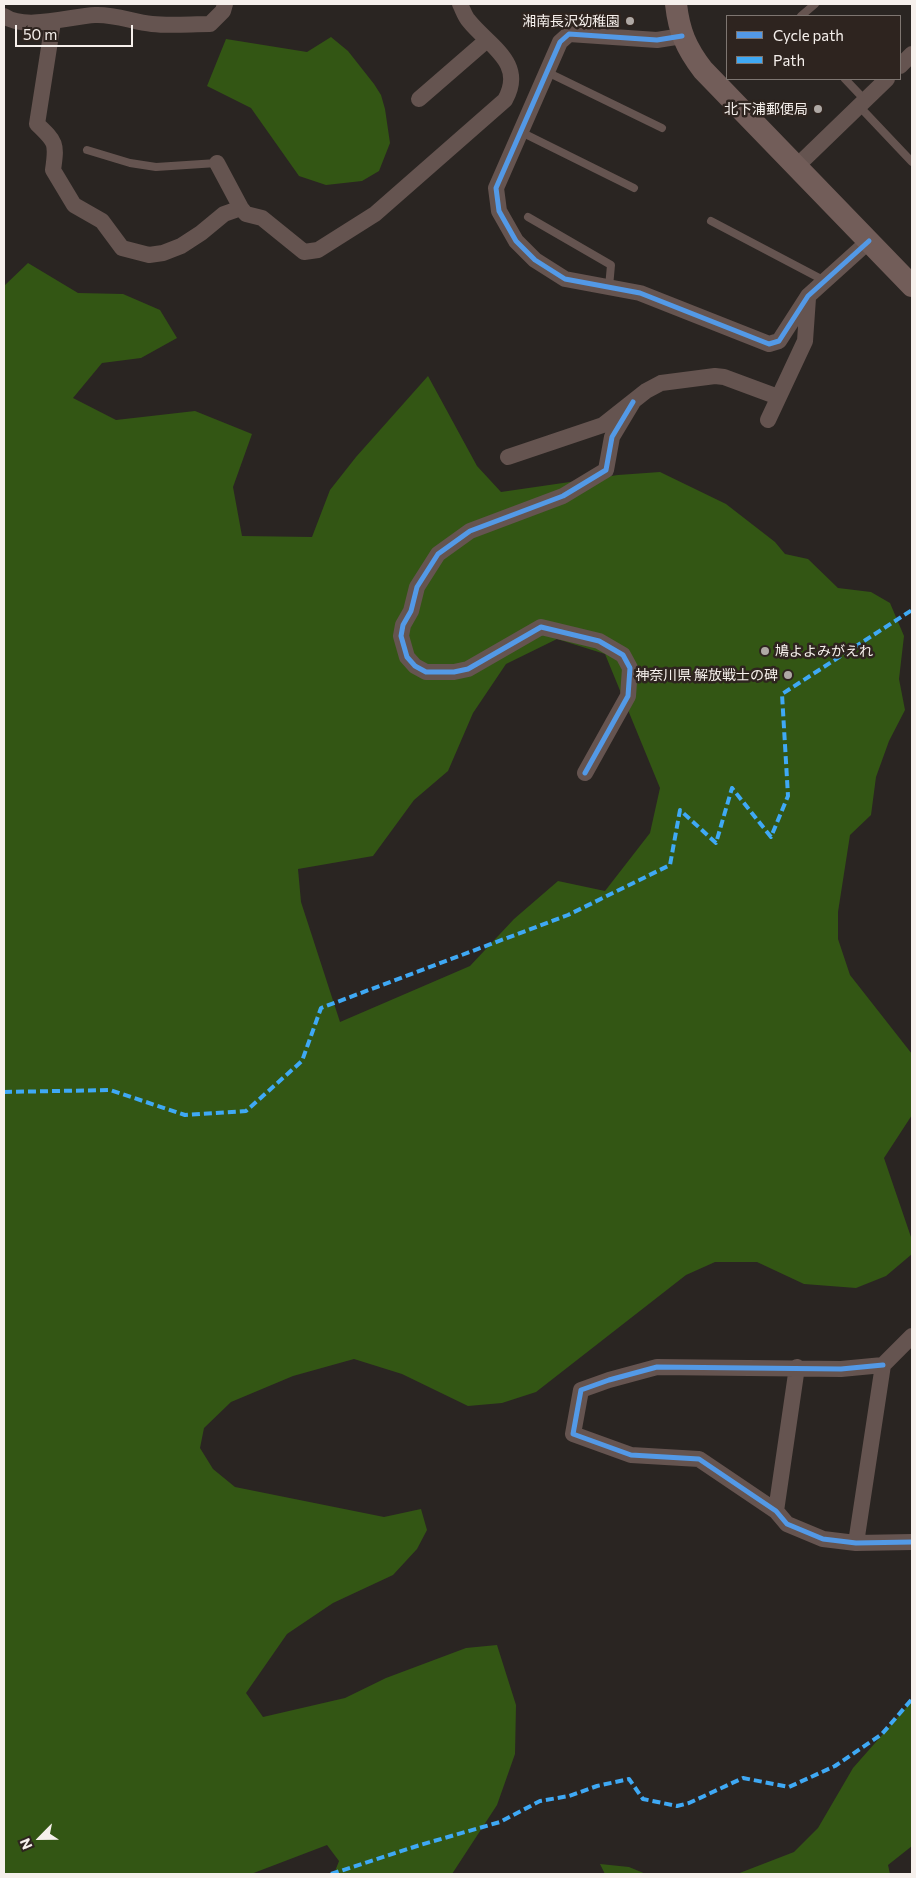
<!DOCTYPE html>
<html>
<head>
<meta charset="utf-8">
<style>
	body { margin:0 }
	#map { position:relative; width:916px; height:1878px; overflow:hidden; background:#2a2522; font-family:Commissioner,sans-serif }
	canvas { display:block }
	.frame { position:absolute; inset:0; border:5px solid #f6f0ec; pointer-events:none }
	.legend { position:absolute; left:726px; top:15px; width:175px; height:65px; box-sizing:border-box; background:#2e241f; border:1px solid #7e7671; margin:0; padding:6px 9px; list-style:none; font-size:15px; color:#f6f0ec }
	.legend li { display:flex; align-items:center; gap:10px; height:25px }
	.legend b { width:25px; border:1px solid #7e7671 }
	.north { position:absolute; left:15px; top:1813px; width:50px; height:50px; -webkit-text-stroke:4px #2e241f; paint-order:stroke; rotate:247deg; font-size:14px; font-weight:700; line-height:20px; text-align:center; color:#f6f0ec }
	.north::after { content:''; display:block; margin:auto; width:18px; height:22px; background:#f6f0ec; clip-path:polygon(50% 0,100% 100%,50% 72%,0 100%) }
	.scale { position:absolute; left:15px; top:25px; width:118px; height:22px; box-sizing:border-box; border:2px solid #f6f0ec; border-top:0; padding-left:6px; font-size:15px; line-height:18px; white-space:nowrap; color:#f6f0ec; -webkit-text-stroke:4px #2e241f; paint-order:stroke }
</style>
</head>
<body>
<div id="map">
<canvas width="916" height="1878"></canvas>
<div class="frame"></div>
<ul class="legend">
<li><b style="height:6px;background:#5399e6"></b>Cycle path</li>
<li><b style="height:6px;background:#3fa9f5"></b>Path</li>
</ul>
<div class="north">N</div>
<div class="scale">50 m</div>
</div>
<script>
const context = document.querySelector('canvas').getContext('2d');
context.lineJoin = 'round';
function fillPath(path, color) { context.fillStyle = color; context.fill(path, 'evenodd'); }
function strokePath(path, color, width, dash) { context.strokeStyle = color; context.lineWidth = width; context.lineCap = dash ? 'butt' : 'round'; context.setLineDash(dash || []); context.stroke(path); }
function label(font, color, halo, rows, align = 'center') {
  context.font = font + ' Commissioner,"Noto Sans JP",sans-serif'; context.lineWidth = 5; context.setLineDash([]); context.textBaseline = 'middle'; context.strokeStyle = halo; context.fillStyle = color; for (const [text, x, y, turn = 0] of rows) {
    context.save(); context.translate(x, y); context.rotate((+turn || 0) * Math.PI / 180); context.textAlign = isNaN(turn) ? turn : align; if (halo) context.strokeText(text, 0, 0); context.fillText(text, 0, 0); context.restore();
  }
}
fillPath(new Path2D(`
	M 331,37 L 348,51 L 374,84 L 381,95 L 385,109 L 390,143 L 379,171 L 362,181 L 326,185 L 299,176 L 251,108 L 207,86 L 226,39 L 307,52 Z
	M 28,263 L 78,293 L 123,294 L 160,310 L 177,338 L 141,358 L 102,363 L 73,398 L 116,420 L 195,411 L 252,434 L 233,487 L 242,536 L 312,537 L 330,490 L 356,457 L 428,376 L 477,466 L 501,492 L 618,475 L 660,472 L 726,504 L 775,542 L 785,554 L 808,559 L 838,588 L 871,592 L 890,603 L 904,636 L 899,679 L 905,710 L 889,741 L 876,777 L 871,815 L 850,835 L 838,912 L 838,939 L 850,975 L 912,1054 L 912,1115 L 884,1158 L 912,1240 L 912,1254 L 886,1276 L 856,1288 L 804,1284 L 757,1262 L 715,1262 L 686,1275 L 536,1392 L 502,1403 L 468,1406 L 402,1374 L 354,1359 L 293,1376 L 231,1402 L 204,1428 L 200,1448 L 213,1469 L 235,1487 L 384,1517 L 421,1509 L 427,1530 L 417,1549 L 393,1575 L 333,1603 L 287,1634 L 246,1693 L 263,1717 L 345,1698 L 386,1678 L 466,1648 L 497,1645 L 516,1705 L 515,1754 L 497,1805 L 452,1874 L 334,1874 L 339,1861 L 327,1845 L 251,1874 L 4,1874 L 4,286 ZM 557,639 L 605,654 L 660,788 L 650,833 L 605,891 L 558,881 L 514,919 L 470,966 L 340,1022 L 301,902 L 298,869 L 373,856 L 414,800 L 448,771 L 473,713 L 506,664 Z
	M 912,1701 L 912,1846 L 888,1865 L 890,1874 L 737,1874 L 794,1852 L 818,1828 L 853,1768 Z
	M 600,1864 L 629,1867 L 646,1874 L 605,1874 Z`), '#335614');
strokePath(new Path2D(`
	M 801,16 L 815,4
	M 547,72 L 662,128
	M 845,79 L 864,99
	M 858,105 L 912,162
	M 521,132 L 634,188
	M 87,150 L 130,163 L 156,167 L 217,163
	M 528,217 L 611,265 L 609,287
	M 711,221 L 825,281`), '#655450', 8);
strokePath(new Path2D(`
	M 4,16 C 25,31 71,16 95,15 C 115,14 133,22 152,24 C 171,26 191,24 210,24 L 223,11 L 225,4
	M 53,22 L 37,124 C 56,142 57,143 53,170 L 74,205 L 102,221 L 122,248 L 149,255 L 163,253 L 181,246 L 201,233 L 224,214 L 241,208
	M 682,36 L 657,40 L 569,34 L 560,42 L 496,188 L 499,211 L 516,241 L 535,260 L 565,279 L 640,293 L 769,344 L 779,341 L 808,296 L 869,241
	M 900,66 L 912,54
	M 419,99 L 487,40
	M 217,163 L 241,208 L 246,214 L 262,218 L 304,252 L 318,250 L 375,214 L 505,100 C 526,63 489,46 469,21 C 465,17 463,10 460,4
	M 796,167 L 887,79
	M 768,420 L 805,341 L 808,298
	M 508,457 L 603,425 L 646,391 L 661,383 L 715,376 L 724,377 L 778,397
	M 585,773 L 628,696 L 630,668 L 623,655 L 599,641 L 541,627 L 468,669 L 454,672 L 426,672 L 415,666 L 407,657 L 401,636 L 403,625 L 411,611 L 417,587 L 438,554 L 470,531 L 563,496 L 606,470 L 612,437 L 633,402
	M 883,1365 L 841,1369 L 657,1367 L 609,1380 L 581,1390 L 573,1434 L 631,1455 L 699,1459 L 776,1511 L 787,1524 L 823,1539 L 856,1543 L 912,1542
	M 776,1511 L 797,1367
	M 856,1543 L 883,1365 L 912,1336`), '#655450', 16);
strokePath(new Path2D(`
	M 676,4 C 679,31 686,48 703,70 L 912,286`), '#725d59', 22);
strokePath(new Path2D(`
	M 4,1092 L 110,1090 L 185,1115 L 246,1111 L 302,1061 L 321,1008 L 568,915 L 670,865 L 680,810 L 716,843 L 732,788 L 771,837 L 788,796 L 782,694 L 912,610
	M 331,1874 L 420,1845 L 500,1822 L 540,1801 L 569,1796 L 597,1786 L 629,1779 L 643,1799 L 677,1806 L 689,1803 L 743,1778 L 789,1787 L 835,1766 L 882,1734 L 912,1699`), '#3fa9f5', 4, [8, 4]);
strokePath(new Path2D(`
	M 682,36 L 657,40 L 569,34 L 560,42 L 496,188 L 499,211 L 516,241 L 535,260 L 565,279 L 640,293 L 769,344 L 779,341 L 808,296 L 869,241
	M 585,773 L 628,696 L 630,668 L 623,655 L 599,641 L 541,627 L 468,669 L 454,672 L 426,672 L 415,666 L 407,657 L 401,636 L 403,625 L 411,611 L 417,587 L 438,554 L 470,531 L 563,496 L 606,470 L 612,437 L 633,402
	M 883,1365 L 841,1369 L 657,1367 L 609,1380 L 581,1390 L 573,1434 L 631,1455 L 699,1459 L 776,1511 L 787,1524 L 823,1539 L 856,1543 L 912,1542`), '#5399e6', 5);
for (const [x, y, r, color] of [
	[630,21,5,"#afa9a5"],
	[818,109,5,"#afa9a5"],
	[765,651,5,"#afa9a5"],
	[788,675,5,"#afa9a5"]
]) { const dot = new Path2D(); dot.arc(x, y, r, 0, 2 * Math.PI); context.fillStyle = color; context.fill(dot); strokePath(dot, '#2e241f', 2); }
label('14px', '#f6f0ec', '#2e241f', [
	["湘南長沢幼稚園",620,21],
	["北下浦郵便局",808,109],
	["鳩よよみがえれ",775,651,"left"],
	["神奈川県 解放戦士の碑",778,675]
], 'right');
</script>
</body>
</html>
